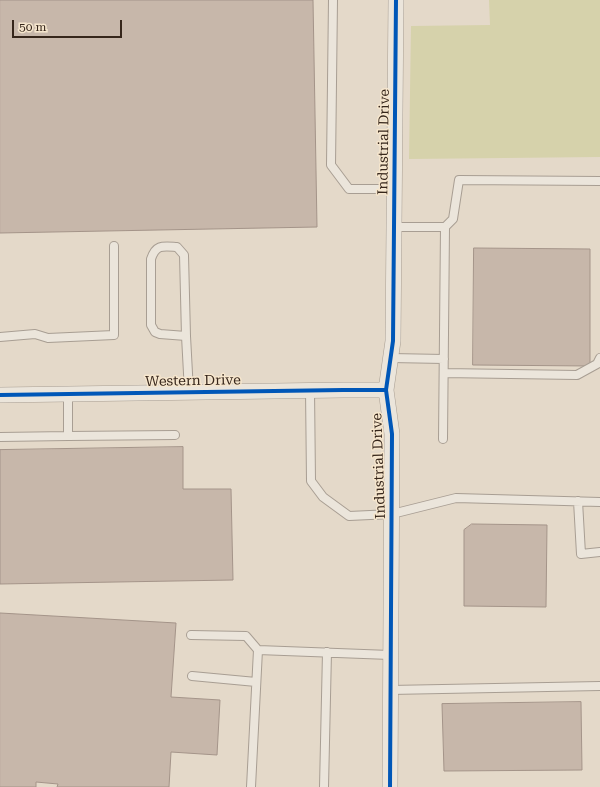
<!DOCTYPE html>
<html>
<head>
<meta charset="utf-8">
<style>
	body { margin:0 }
	#map { position:relative; width:600px; height:787px; overflow:hidden; background:#e4d9c9; font-family:"Roboto Serif",serif }
	canvas { display:block }
	.scale { position:absolute; left:12px; top:20px; width:110px; height:18px; box-sizing:border-box; border:2px solid #36261b; border-top:0; padding-left:5px; font-size:12px; line-height:14px; white-space:nowrap; color:#36261b; -webkit-text-stroke:3px #f6e6cd; paint-order:stroke }
</style>
</head>
<body>
<div id="map">
<canvas width="600" height="787"></canvas>
<div class="scale">50 m</div>
</div>
<script>
const context = document.querySelector('canvas').getContext('2d');
context.lineJoin = 'round';
function fillPath(path, color) { context.fillStyle = color; context.fill(path, 'evenodd'); }
function strokePath(path, color, width, dash) { context.strokeStyle = color; context.lineWidth = width; context.lineCap = dash ? 'butt' : 'round'; context.setLineDash(dash || []); context.stroke(path); }
function label(font, color, halo, rows, align = 'center') {
  context.font = font + ' "Roboto Serif",serif'; context.lineWidth = 3; context.setLineDash([]); context.textBaseline = 'middle'; context.strokeStyle = halo; context.fillStyle = color; for (const [text, x, y, turn = 0] of rows) {
    context.save(); context.translate(x, y); context.rotate((+turn || 0) * Math.PI / 180); context.textAlign = isNaN(turn) ? turn : align; if (halo) context.strokeText(text, 0, 0); context.fillText(text, 0, 0); context.restore();
  }
}
fillPath(new Path2D(`
	M 489,0 L 600,0 L 600,157 L 409,159 L 411,26 L 490,25 Z`), '#d6d2ab');
const building = new Path2D(`
	M 0,0 L 313,0 L 317,227 L 0,233 Z
	M 474,248 L 590,249 L 590,366 L 473,365 Z
	M 183,447 L 183,489 L 231,489 L 233,580 L 0,584 L 0,450 Z
	M 472,524 L 547,525 L 546,607 L 464,606 L 464,530 Z
	M 0,613 L 176,623 L 171,697 L 220,700 L 217,755 L 171,752 L 169,787 L 57,787 L 58,784 L 36,782 L 36,787 L 0,787 Z
	M 581,702 L 582,770 L 444,771 L 442,704 Z`);
fillPath(building, '#c7b7aa');
strokePath(building, '#a49489', 1);
const lane = new Path2D(`
	M 333,0 L 331,165 L 349,189 L 395,189
	M 394,227 L 445,227 L 443,439
	M 445,227 L 453,219 L 459,180 L 600,181
	M 186,336 L 160,334 L 155,332 L 151,325 L 151,259 C 156,244 163,246 177,247 L 184,255 L 186,336 L 189,392
	M 0,337 L 35,334 L 48,338 L 114,335 L 114,246
	M 391,358 L 444,359
	M 444,373 L 577,375 L 597,364 L 600,358
	M 310,390 L 311,481 L 323,497 L 349,516 L 392,514 L 456,498 L 600,502
	M 68,436 L 175,435
	M 0,437 L 68,436 L 68,394
	M 578,501 L 581,554 L 600,552
	M 191,635 L 246,636 L 258,650
	M 192,676 L 256,682
	M 390,690 L 600,686
	M 251,787 L 258,650 L 390,655
	M 324,787 L 327,652`);
const street = new Path2D(`
	M 0,395 L 343,390 L 386,390
	M 390,787 L 392,434 L 386,390 L 393,341 L 396,0`);
strokePath(lane, '#a89e93', 10);
strokePath(street, '#a89e93', 16);
strokePath(lane, '#ebe5db', 8);
strokePath(street, '#ebe5db', 15);
strokePath(new Path2D(`
	M 0,395 L 343,390 L 386,390
	M 390,787 L 392,434 L 386,390 L 393,341 L 396,0`), '#0057b8', 4);
label('14px', '#36261b', '#f6e6cd', [
	["Industrial Drive",384,142,-89],
	["Western Drive",193,381,-1],
	["Industrial Drive",379,466,-92]
]);
</script>
</body>
</html>
